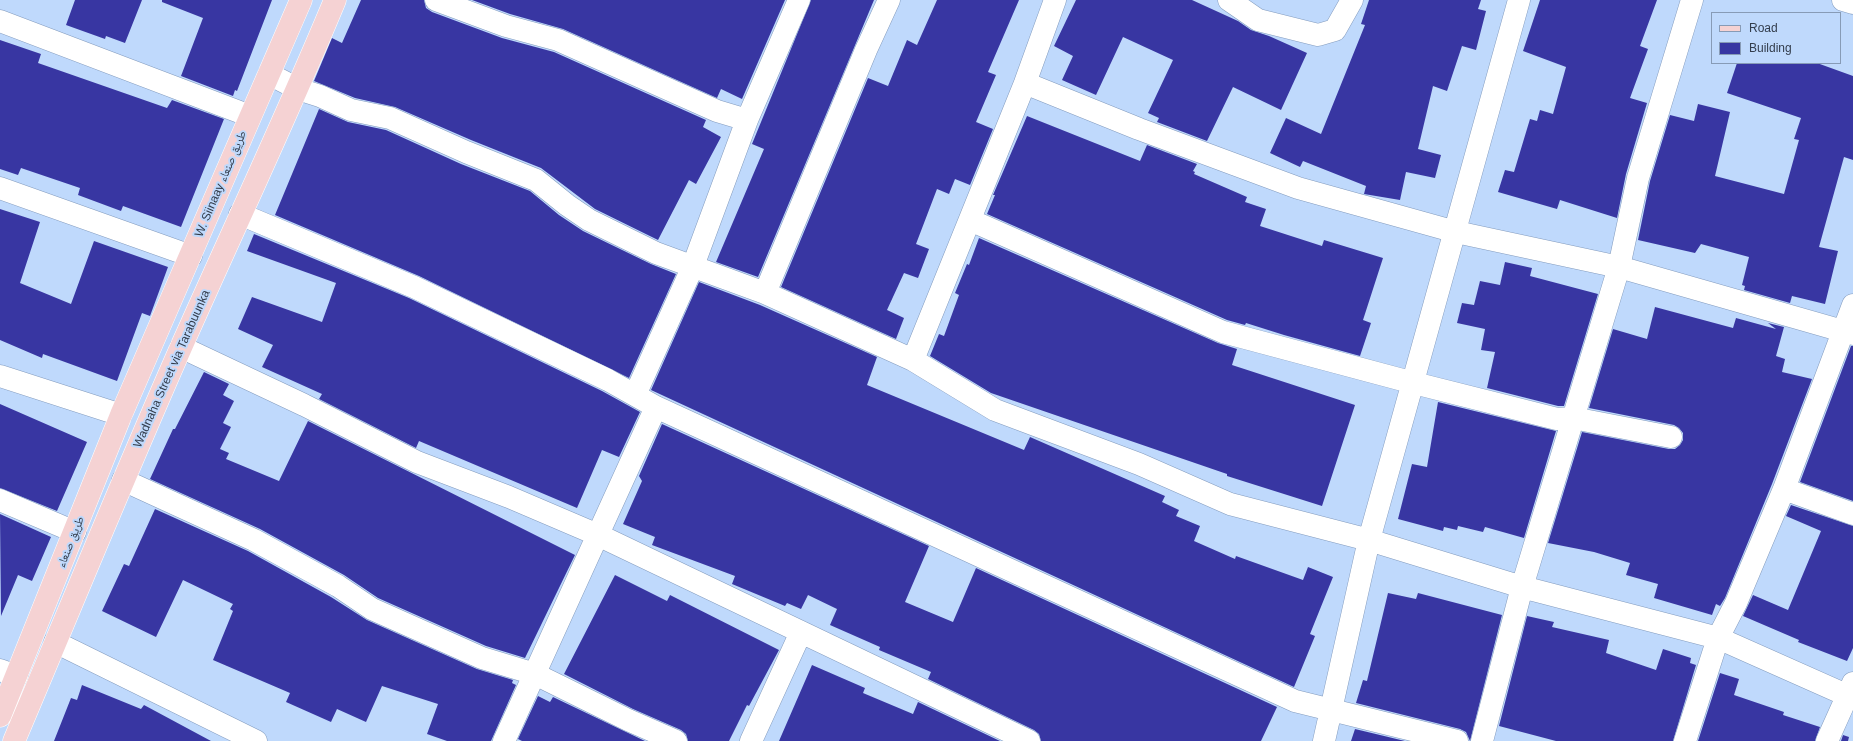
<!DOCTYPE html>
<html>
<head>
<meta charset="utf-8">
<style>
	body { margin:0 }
	#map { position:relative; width:1853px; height:741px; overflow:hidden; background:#bfd9fc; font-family:Arial,sans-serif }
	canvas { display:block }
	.legend { position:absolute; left:1711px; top:12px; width:130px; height:52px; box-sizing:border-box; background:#bfd9fc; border:1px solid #879bb6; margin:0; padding:5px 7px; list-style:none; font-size:12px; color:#333d4c }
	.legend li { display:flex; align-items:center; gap:8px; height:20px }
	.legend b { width:20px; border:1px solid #879bb6 }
</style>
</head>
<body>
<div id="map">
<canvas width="1853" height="741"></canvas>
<ul class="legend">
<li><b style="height:5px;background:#f5d2d3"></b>Road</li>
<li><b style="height:11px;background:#3836a2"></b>Building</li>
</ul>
</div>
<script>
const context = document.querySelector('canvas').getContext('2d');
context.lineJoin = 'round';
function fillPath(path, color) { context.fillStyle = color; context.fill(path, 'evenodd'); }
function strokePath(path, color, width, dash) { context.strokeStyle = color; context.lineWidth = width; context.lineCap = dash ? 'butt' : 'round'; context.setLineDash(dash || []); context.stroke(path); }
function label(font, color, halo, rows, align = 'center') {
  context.font = font + ' Arial,"Noto Naskh Arabic",sans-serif'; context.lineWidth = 4; context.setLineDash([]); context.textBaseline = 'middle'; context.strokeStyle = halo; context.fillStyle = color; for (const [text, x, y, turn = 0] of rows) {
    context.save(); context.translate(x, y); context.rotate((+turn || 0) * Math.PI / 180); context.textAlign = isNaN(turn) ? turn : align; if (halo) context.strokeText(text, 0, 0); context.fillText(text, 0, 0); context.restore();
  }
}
fillPath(new Path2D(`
	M 75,0 L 142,0 L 125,43 L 106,36 L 105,39 L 66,25 Z
	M 162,0 L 272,0 L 237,91 L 235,90 L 233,96 L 181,76 L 203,18 L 162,2 Z
	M 361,0 L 424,0 L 426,8 L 432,12 L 502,38 L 554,52 L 706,120 L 703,127 L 721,137 L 696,184 L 689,180 L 658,240 L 595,209 L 541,168 L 471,140 L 395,107 L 355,98 L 314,81 L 332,38 L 342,43 Z
	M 472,0 L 785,0 L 742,99 L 721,89 L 717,98 L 563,29 L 510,14 Z
	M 811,0 L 874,0 L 758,277 L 716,262 L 764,149 L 752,144 Z
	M 937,0 L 1019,0 L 988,72 L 996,75 L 976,122 L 993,129 L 970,185 L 955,179 L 949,194 L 937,189 L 916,244 L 929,249 L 918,278 L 904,273 L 887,310 L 904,318 L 896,339 L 781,287 L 868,78 L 888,86 L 907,40 L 917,45 Z
	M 1076,0 L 1192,0 L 1238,21 L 1251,30 L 1269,36 L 1307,53 L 1281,110 L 1233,87 L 1207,141 L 1157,122 L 1159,118 L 1148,113 L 1173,60 L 1123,37 L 1096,95 L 1062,80 L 1073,56 L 1054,46 Z
	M 1369,0 L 1481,0 L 1478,9 L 1486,11 L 1476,50 L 1462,46 L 1447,91 L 1433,86 L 1418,149 L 1441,155 L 1435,178 L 1406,172 L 1400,200 L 1364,194 L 1366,186 L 1303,161 L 1300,167 L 1270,153 L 1286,118 L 1321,134 L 1365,25 L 1361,24 Z
	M 1540,0 L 1657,0 L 1640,46 L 1648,49 L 1630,98 L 1647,103 L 1626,174 L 1617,218 L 1560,200 L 1557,209 L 1498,192 L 1505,170 L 1514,172 L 1530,119 L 1537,121 L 1540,110 L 1553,114 L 1566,67 L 1523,51 Z
	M 0,40 L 41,54 L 38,63 L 167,108 L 172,100 L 224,119 L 181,227 L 123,206 L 121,211 L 78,195 L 80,188 L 21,168 L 18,175 L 0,169 Z
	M 1737,63 L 1817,63 L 1853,76 L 1853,160 L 1844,157 L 1819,247 L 1838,251 L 1825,304 L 1792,296 L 1790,303 L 1744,290 L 1745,286 L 1742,285 L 1749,257 L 1701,244 L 1695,253 L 1638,240 L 1650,181 L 1670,115 L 1694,121 L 1698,104 L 1730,112 L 1715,176 L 1784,194 L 1799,140 L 1794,139 L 1801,118 L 1727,93 Z
	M 319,109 L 348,122 L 386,130 L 461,164 L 530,191 L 559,215 L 583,231 L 651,264 L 676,274 L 629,378 L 419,276 L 275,215 Z
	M 1027,116 L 1140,161 L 1147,145 L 1197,164 L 1193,171 L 1195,172 L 1194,174 L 1247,197 L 1245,202 L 1266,209 L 1260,226 L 1322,246 L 1324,240 L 1383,258 L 1363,320 L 1371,323 L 1360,356 L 1284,335 L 1246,323 L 1245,325 L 1227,320 L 987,214 L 995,195 L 993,195 Z
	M 0,209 L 40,222 L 20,283 L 71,304 L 94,241 L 168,267 L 150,316 L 142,313 L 117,381 L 43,354 L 42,358 L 0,340 Z
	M 254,234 L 409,298 L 602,391 L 640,412 L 619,457 L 602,450 L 577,508 L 419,441 L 416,448 L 319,399 L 322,394 L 262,367 L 273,345 L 238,329 L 252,297 L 322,322 L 336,283 L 247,251 Z
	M 979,238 L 1218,343 L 1237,349 L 1232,365 L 1355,405 L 1322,506 L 1227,476 L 1227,474 L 991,393 L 930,356 L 939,334 L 944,336 L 959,295 L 955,293 L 967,264 L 969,265 Z
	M 1505,262 L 1532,268 L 1530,276 L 1598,294 L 1564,406 L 1558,406 L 1487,388 L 1495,352 L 1481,350 L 1485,329 L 1457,323 L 1462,303 L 1474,305 L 1480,281 L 1500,285 Z
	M 699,282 L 760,305 L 877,357 L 867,385 L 1024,450 L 1030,437 L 1165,496 L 1162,502 L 1179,510 L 1176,516 L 1200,526 L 1194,541 L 1235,559 L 1236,556 L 1303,580 L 1308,567 L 1333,577 L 1310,634 L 1315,636 L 1294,687 L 651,390 Z
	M 1655,307 L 1733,328 L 1736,318 L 1776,329 L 1768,323 L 1784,327 L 1776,356 L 1785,359 L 1782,372 L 1812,379 L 1772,484 L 1725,598 L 1720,606 L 1716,604 L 1712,615 L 1654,598 L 1658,584 L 1626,575 L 1630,563 L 1594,552 L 1548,543 L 1582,432 L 1669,449 L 1675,449 L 1680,445 L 1683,440 L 1683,433 L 1679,428 L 1674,425 L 1589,408 L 1613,329 L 1647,339 Z
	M 1851,346 L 1853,346 L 1853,501 L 1800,482 Z
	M 204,372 L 229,384 L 223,395 L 234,401 L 223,423 L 231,427 L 220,449 L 229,453 L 226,459 L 279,481 L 308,421 L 575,555 L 525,658 L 486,646 L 378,598 L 344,575 L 260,529 L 150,479 L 173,429 L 175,429 Z
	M 1438,402 L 1556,431 L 1524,538 L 1485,527 L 1483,532 L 1458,526 L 1457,530 L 1444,527 L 1443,531 L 1398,519 L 1412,464 L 1427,467 Z
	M 0,404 L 87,442 L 57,511 L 0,488 Z
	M 662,424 L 929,546 L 905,602 L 953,622 L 976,568 L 1277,707 L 1261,741 L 1041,741 L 1039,734 L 1034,730 L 928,679 L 931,672 L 879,650 L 880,647 L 830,625 L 837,609 L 808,595 L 801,609 L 787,603 L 785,606 L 732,584 L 735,576 L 652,545 L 655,537 L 623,524 L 642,481 L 639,476 Z
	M 1791,505 L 1853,526 L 1853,648 L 1847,661 L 1798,642 L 1799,640 L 1743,616 L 1753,595 L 1788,610 L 1821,531 L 1786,516 Z
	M 155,509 L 248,551 L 331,597 L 367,620 L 477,669 L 513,680 L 512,683 L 516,685 L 491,741 L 447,741 L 427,734 L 438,704 L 382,686 L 366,722 L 337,709 L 331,722 L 286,702 L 290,693 L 213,660 L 233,611 L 230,609 L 233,604 L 183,580 L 156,637 L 102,611 L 124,564 L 129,566 Z
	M 0,514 L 51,537 L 32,581 L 18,575 L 1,616 Z
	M 615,575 L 667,601 L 670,595 L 779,650 L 749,706 L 747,705 L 729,741 L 688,741 L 686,734 L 681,730 L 633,709 L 564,674 Z
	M 1388,593 L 1416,599 L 1418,593 L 1502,615 L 1470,741 L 1466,732 L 1460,729 L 1356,703 L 1363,680 L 1367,681 Z
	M 1527,616 L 1554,622 L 1552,627 L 1609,640 L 1606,653 L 1656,670 L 1663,649 L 1691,658 L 1690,663 L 1696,665 L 1673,741 L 1556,741 L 1499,726 Z
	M 812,665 L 865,688 L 863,693 L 913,714 L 918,702 L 1000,741 L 779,741 Z
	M 1720,673 L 1739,679 L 1734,695 L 1784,712 L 1783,715 L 1820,727 L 1815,741 L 1698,741 Z
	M 82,685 L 141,709 L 144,705 L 211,741 L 54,741 L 71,698 L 77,700 Z
	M 538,696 L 550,702 L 553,697 L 645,741 L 522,741 L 518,739 Z
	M 1355,729 L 1405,741 L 1351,741 Z
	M 1843,735 L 1849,737 L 1848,741 L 1841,741 Z`), '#3836a2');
const minor = new Path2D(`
	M 436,0 L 506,26 L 558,40 L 717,111 L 747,120
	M 1229,0 L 1258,20 L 1318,35 L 1335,30 L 1352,0
	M 1843,0 L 1853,3
	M 0,21 L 250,116
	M 269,74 L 298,89 L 320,96 L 351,110 L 390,118 L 466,152 L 536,180 L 567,205 L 589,220 L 656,253 L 765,293 L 913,360 L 995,410 L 1139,464 L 1230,504 L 1369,540 L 1522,587 L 1718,638 L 1853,698
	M 1025,83 L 1139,129 L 1298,188 L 1456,232 L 1619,267 L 1853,334
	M 0,188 L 191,256
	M 240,214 L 414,287 L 608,380 L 656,407 L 1295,701 L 1457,741
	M 970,220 L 1223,332 L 1414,383 L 1557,419 L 1573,418 L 1671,437
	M 765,293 L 866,50 L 889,0
	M 181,347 L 304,405 L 417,462 L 509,497 L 598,535 L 1029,741
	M 913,360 L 1025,83 L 1055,0
	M 0,376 L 121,415
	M 635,395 L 693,266 L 747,120 L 799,0
	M 123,480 L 254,540 L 338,586 L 372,609 L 482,658 L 535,674 L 628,720 L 676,741
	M 1784,489 L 1853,514
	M 0,500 L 75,532
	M 55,642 L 256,741
	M 0,670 L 17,676
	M 504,741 L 656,407
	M 751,741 L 801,632
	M 1324,741 L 1369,540 L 1519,0
	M 1482,741 L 1522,587 L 1619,267 L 1638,178 L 1692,0
	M 1685,741 L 1718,638 L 1736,603 L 1784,489 L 1853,305
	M 1827,741 L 1853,683`);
const major = new Path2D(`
	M 0,716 L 121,415 L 301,0
	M 14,741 C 70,609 124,476 182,345 C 233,230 287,116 335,0`);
strokePath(minor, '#849cbe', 23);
strokePath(major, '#fff', 23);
strokePath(minor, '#fff', 22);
strokePath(major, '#f5d2d3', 22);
label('12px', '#333d4c', '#bfd9fc', [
	["W. Siinaay طريق صنعاء",221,184,-67],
	["Wadnaha Street via Tarabuunka",172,369,-66],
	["طريق صنعاء",71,542,-68]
]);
</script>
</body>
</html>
